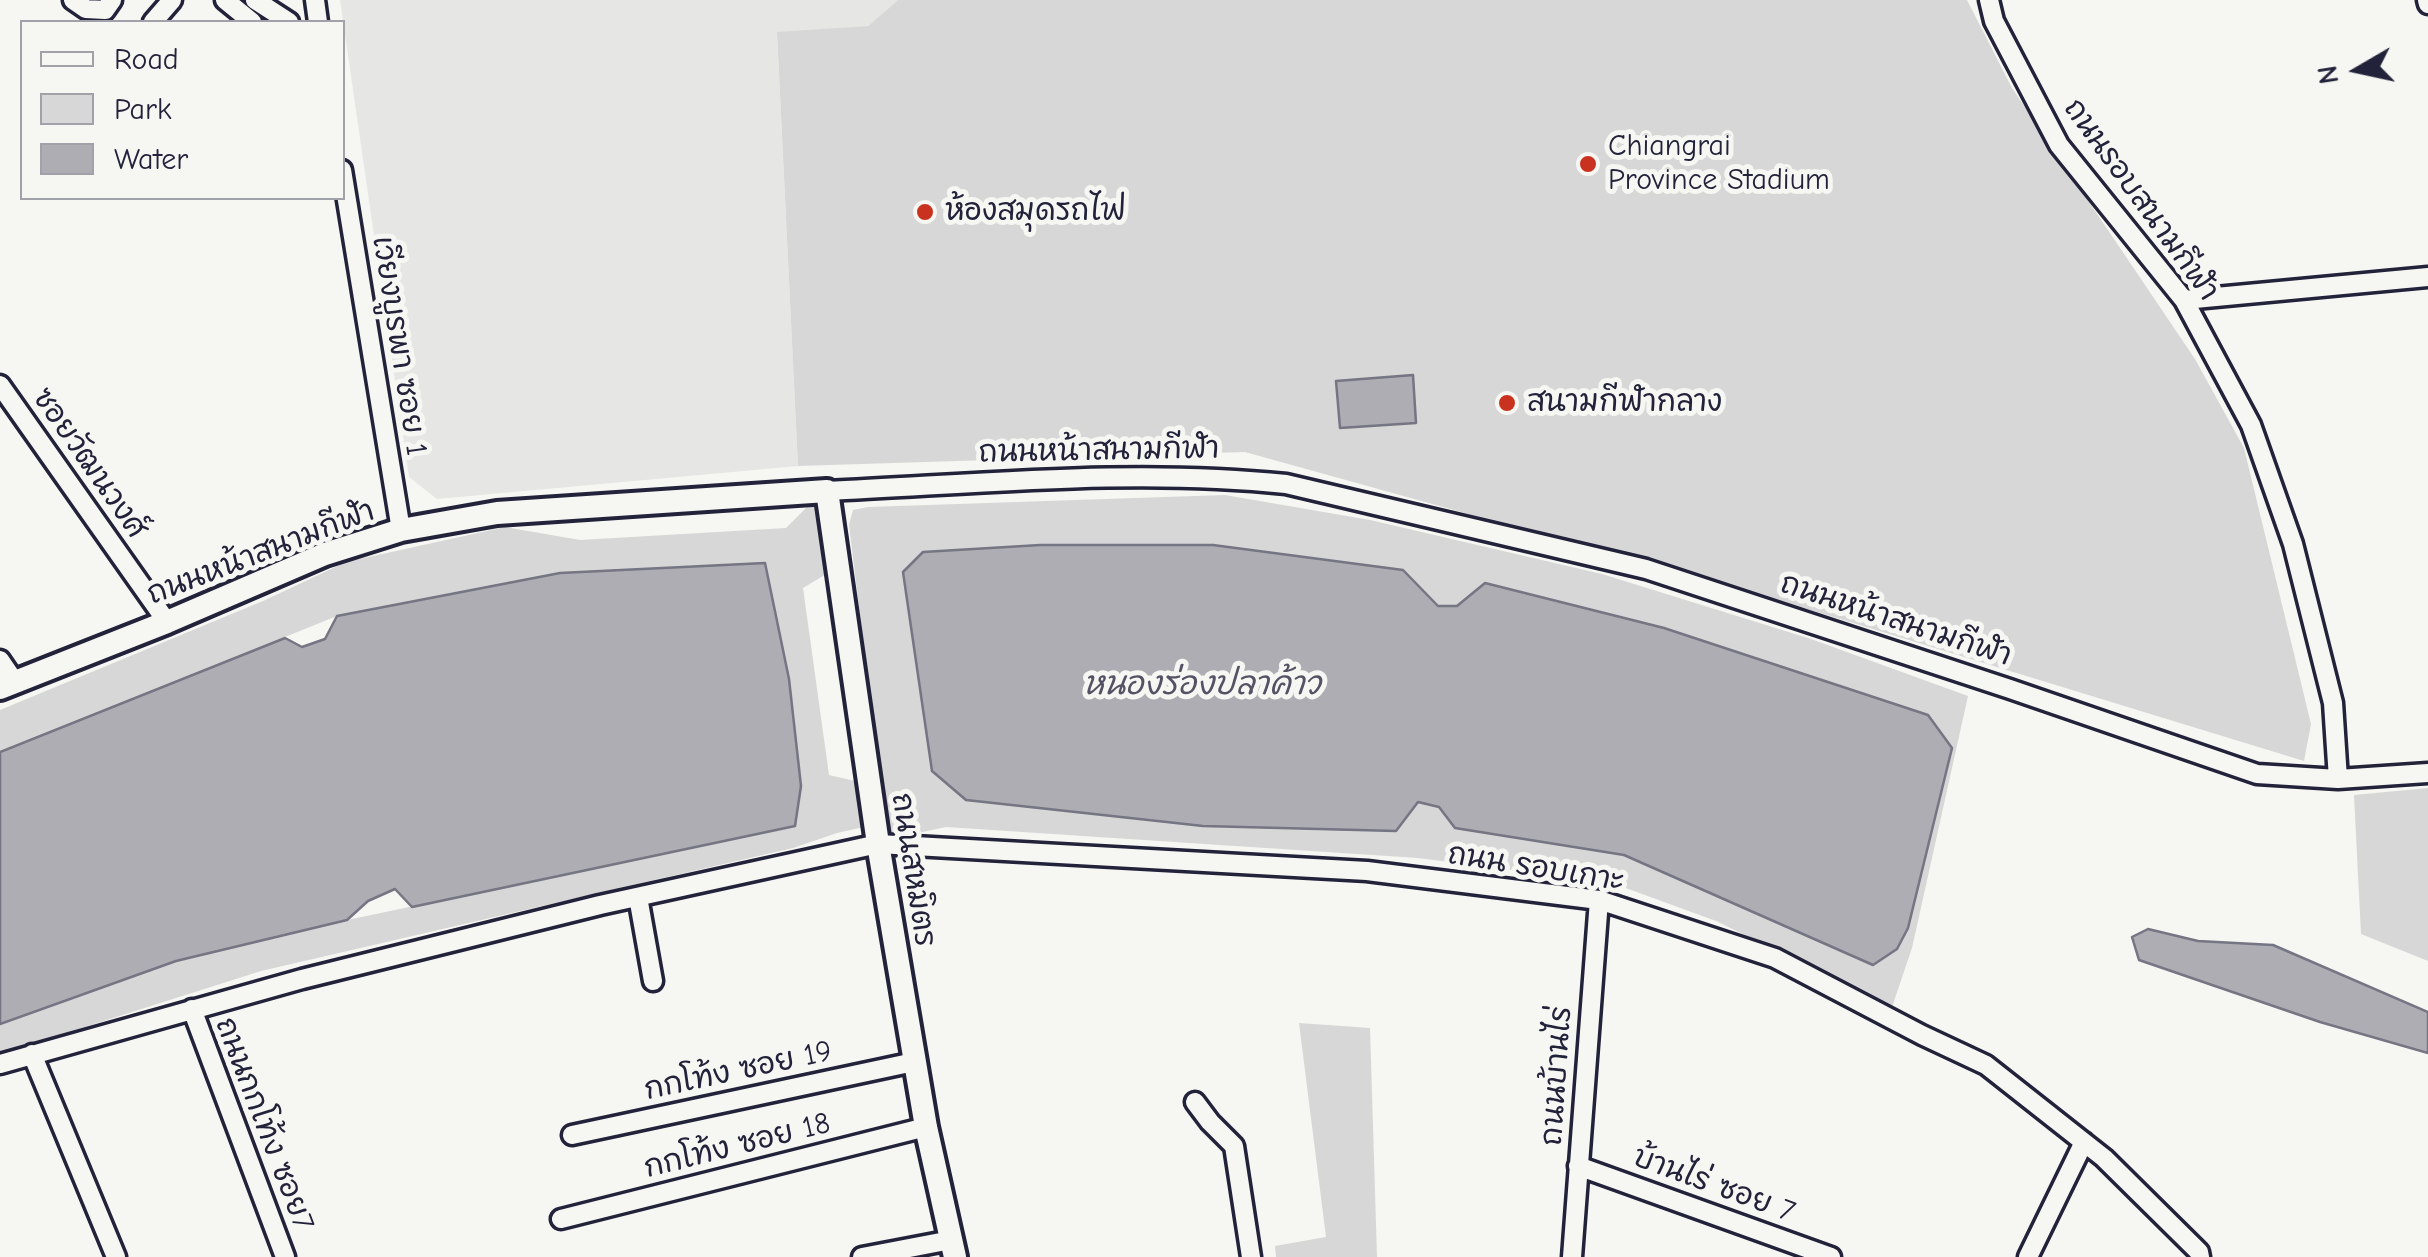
<!DOCTYPE html>
<html>
<head>
<meta charset="utf-8">
<style>
	body { margin:0 }
	#map { position:relative; width:2428px; height:1257px; overflow:hidden; background:#f6f6f2; font-family:"Comic Neue",sans-serif }
	canvas { display:block }
	.legend { position:absolute; left:20px; top:20px; width:325px; height:180px; box-sizing:border-box; background:#f6f6f2; border:2px solid #a1a1a9; margin:0; padding:12px 18px; list-style:none; font-size:30px; color:#22223b }
	.legend li { display:flex; align-items:center; gap:20px; height:50px }
	.legend b { width:50px; border:2px solid #a1a1a9 }
	.north { position:absolute; left:2308px; top:20px; width:100px; height:100px; -webkit-text-stroke:8px #f6f6f2; paint-order:stroke; rotate:261deg; font-size:28px; font-weight:700; line-height:40px; text-align:center; color:#22223b }
	.north::after { content:''; display:block; margin:auto; width:35px; height:45px; background:#22223b; clip-path:polygon(50% 0,100% 100%,50% 72%,0 100%) }
</style>
</head>
<body>
<div id="map">
<canvas width="2428" height="1257"></canvas>
<ul class="legend">
<li><b style="height:12px;background:#f6f6f2"></b>Road</li>
<li><b style="height:28px;background:#d7d7d7"></b>Park</li>
<li><b style="height:28px;background:#adadb3"></b>Water</li>
</ul>
<div class="north">N</div>
</div>
<script>
const context = document.querySelector('canvas').getContext('2d');
context.lineJoin = 'round';
function fillPath(path, color) { context.fillStyle = color; context.fill(path, 'evenodd'); }
function strokePath(path, color, width, dash) { context.strokeStyle = color; context.lineWidth = width; context.lineCap = dash ? 'butt' : 'round'; context.setLineDash(dash || []); context.stroke(path); }
function label(font, color, halo, rows, align = 'center') {
  context.font = font + ' "Comic Neue","Playpen Sans Thai",sans-serif'; context.lineWidth = 10; context.setLineDash([]); context.textBaseline = 'middle'; context.strokeStyle = halo; context.fillStyle = color; for (const [text, x, y, turn = 0] of rows) {
    context.save(); context.translate(x, y); context.rotate((+turn || 0) * Math.PI / 180); context.textAlign = isNaN(turn) ? turn : align; if (halo) context.strokeText(text, 0, 0); context.fillText(text, 0, 0); context.restore();
  }
}
fillPath(new Path2D(`
	M 340,0 L 898,0 L 868,26 L 777,33 L 798,466 L 437,499 L 409,477 Z`), '#e6e6e4');
fillPath(new Path2D(`
	M 898,0 L 1967,0 L 2012,88 L 2195,359 L 2244,448 L 2311,724 L 2304,761 L 1778,600 L 1245,452 L 798,466 L 777,32 L 868,26 Z
	M 1225,495 L 1370,520 L 1602,574 L 1811,639 L 1968,696 L 1912,948 L 1891,1010 L 1839,981 L 1716,921 L 1612,883 L 1418,858 L 946,827 L 899,837 L 889,833 L 883,802 L 849,525 L 853,510 L 868,507 ZM 1040,545 L 1213,545 L 1403,570 L 1438,606 L 1457,606 L 1486,583 L 1664,628 L 1928,715 L 1952,748 L 1908,928 L 1873,965 L 1623,855 L 1455,828 L 1439,806 L 1418,802 L 903,572 L 923,552 Z
	M 811,503 L 819,511 L 833,570 L 803,588 L 829,775 L 859,782 L 864,827 L 837,833 L 793,848 L 261,971 L 0,1054 L 0,1024 L 176,961 L 347,920 L 794,827 L 789,679 L 765,563 L 560,573 L 337,616 L 0,752 L 0,710 L 263,601 L 346,562 L 505,527 L 580,540 L 786,528 Z
	M 2428,788 L 2428,961 L 2361,934 L 2354,795 Z
	M 1299,1023 L 1370,1028 L 1377,1257 L 1276,1257 L 1275,1246 L 1326,1237 Z`), '#d7d7d7');
const water = new Path2D(`
	M 1413,375 L 1416,423 L 1340,428 L 1336,381 Z
	M 1040,545 L 1213,545 L 1403,570 L 1438,606 L 1457,606 L 1485,583 L 1664,628 L 1928,715 L 1952,748 L 1908,928 L 1897,949 L 1873,965 L 1624,855 L 1455,828 L 1439,807 L 1418,802 L 1396,831 L 1203,826 L 966,800 L 932,771 L 903,572 L 923,552 Z
	M 765,563 L 789,679 L 801,786 L 795,826 L 412,907 L 395,889 L 368,901 L 347,920 L 176,961 L 0,1024 L 0,752 L 285,638 L 302,647 L 325,639 L 337,616 L 560,573 Z
	M 2148,929 L 2198,941 L 2273,945 L 2428,1012 L 2428,1053 L 2320,1022 L 2139,960 L 2132,937 Z`);
fillPath(water, '#adadb3');
strokePath(water, '#757583', 2.5);
const street = new Path2D(`
	M 73,0 L 86,9 L 105,10 L 112,0
	M 225,0 L 252,22
	M 255,0 L 289,22
	M 315,0 L 318,22
	M 1989,0 L 1994,21 L 2059,145 L 2184,300 L 2251,425 L 2293,544 L 2333,703 L 2338,779
	M 2427,0 L 2428,4
	M 153,22 L 172,0
	M 342,170 L 401,530
	M 2184,300 L 2428,277
	M 0,385 L 167,622
	M 827,491 C 980,484 1134,468 1286,484 L 1646,569 L 2010,689 L 2257,774 L 2338,779 L 2428,773
	M 0,660 L 15,682
	M 638,897 L 653,981
	M 192,1009 L 285,1257
	M 32,1054 L 116,1257
	M 0,1064 L 302,979 L 600,905 L 878,844 L 1367,871 L 1599,900 L 1775,958 L 1922,1035 L 1986,1065 L 2104,1158 L 2199,1252 L 2200,1257
	M 1195,1102 L 1210,1122 L 1234,1146 L 1251,1257
	M 572,1135 L 914,1062
	M 1578,1166 L 1831,1257
	M 561,1219 L 926,1127
	M 862,1257 L 951,1240
	M 1572,1257 L 1599,900
	M 2028,1257 L 2084,1142`);
const secondary = new Path2D(`
	M 0,688 L 167,622 L 325,554 L 401,530 L 497,513 L 827,491 L 878,844 L 926,1127 L 955,1257`);
strokePath(street, '#22223b', 25);
strokePath(secondary, '#22223b', 30);
strokePath(street, '#f6f6f2', 18);
strokePath(secondary, '#f6f6f2', 22);
for (const [x, y, r, color] of [
	[1588,164,10,"#c8321e"],
	[925,212,10,"#c8321e"],
	[1507,403,10,"#c8321e"]
]) { const dot = new Path2D(); dot.arc(x, y, r, 0, 2 * Math.PI); context.fillStyle = color; context.fill(dot); strokePath(dot, '#f6f6f2', 4); }
label('30px', '#22223b', '#f6f6f2', [
	["Chiangrai",1608,147],
	["Province Stadium",1608,181],
	["ห้องสมุดรถไฟ",945,212],
	["สนามกีฬากลาง",1527,403]
], 'left');
label('30px', '#22223b', '#f6f6f2', [
	["ถนนรอบสนามกีฬา",2141,200,54],
	["เวียงบูรพา ซอย 1",399,346,81],
	["ถนนหน้าสนามกีฬา",1099,451,-1],
	["ซอยวัฒนวงศ์",89,463,55],
	["ถนนหน้าสนามกีฬา",261,553,-21],
	["ถนนหน้าสนามกีฬา",1896,620,18],
	["ถนน รอบเกาะ",1536,868,9],
	["ถนนสหมิตร",913,870,81],
	["กกโท้ง ซอย 19",738,1071,-12],
	["ถนนบ้านไร่",1557,1076,-86],
	["ถนนกกโท้ง ซอย7",264,1124,69],
	["กกโท้ง ซอย 18",737,1146,-14],
	["บ้านไร่ ซอย 7",1714,1185,20]
]);
label('italic 32px', '#535365', '#f6f6f2', [
	["หนองร่องปลาค้าว",1202,685]
]);
</script>
</body>
</html>
